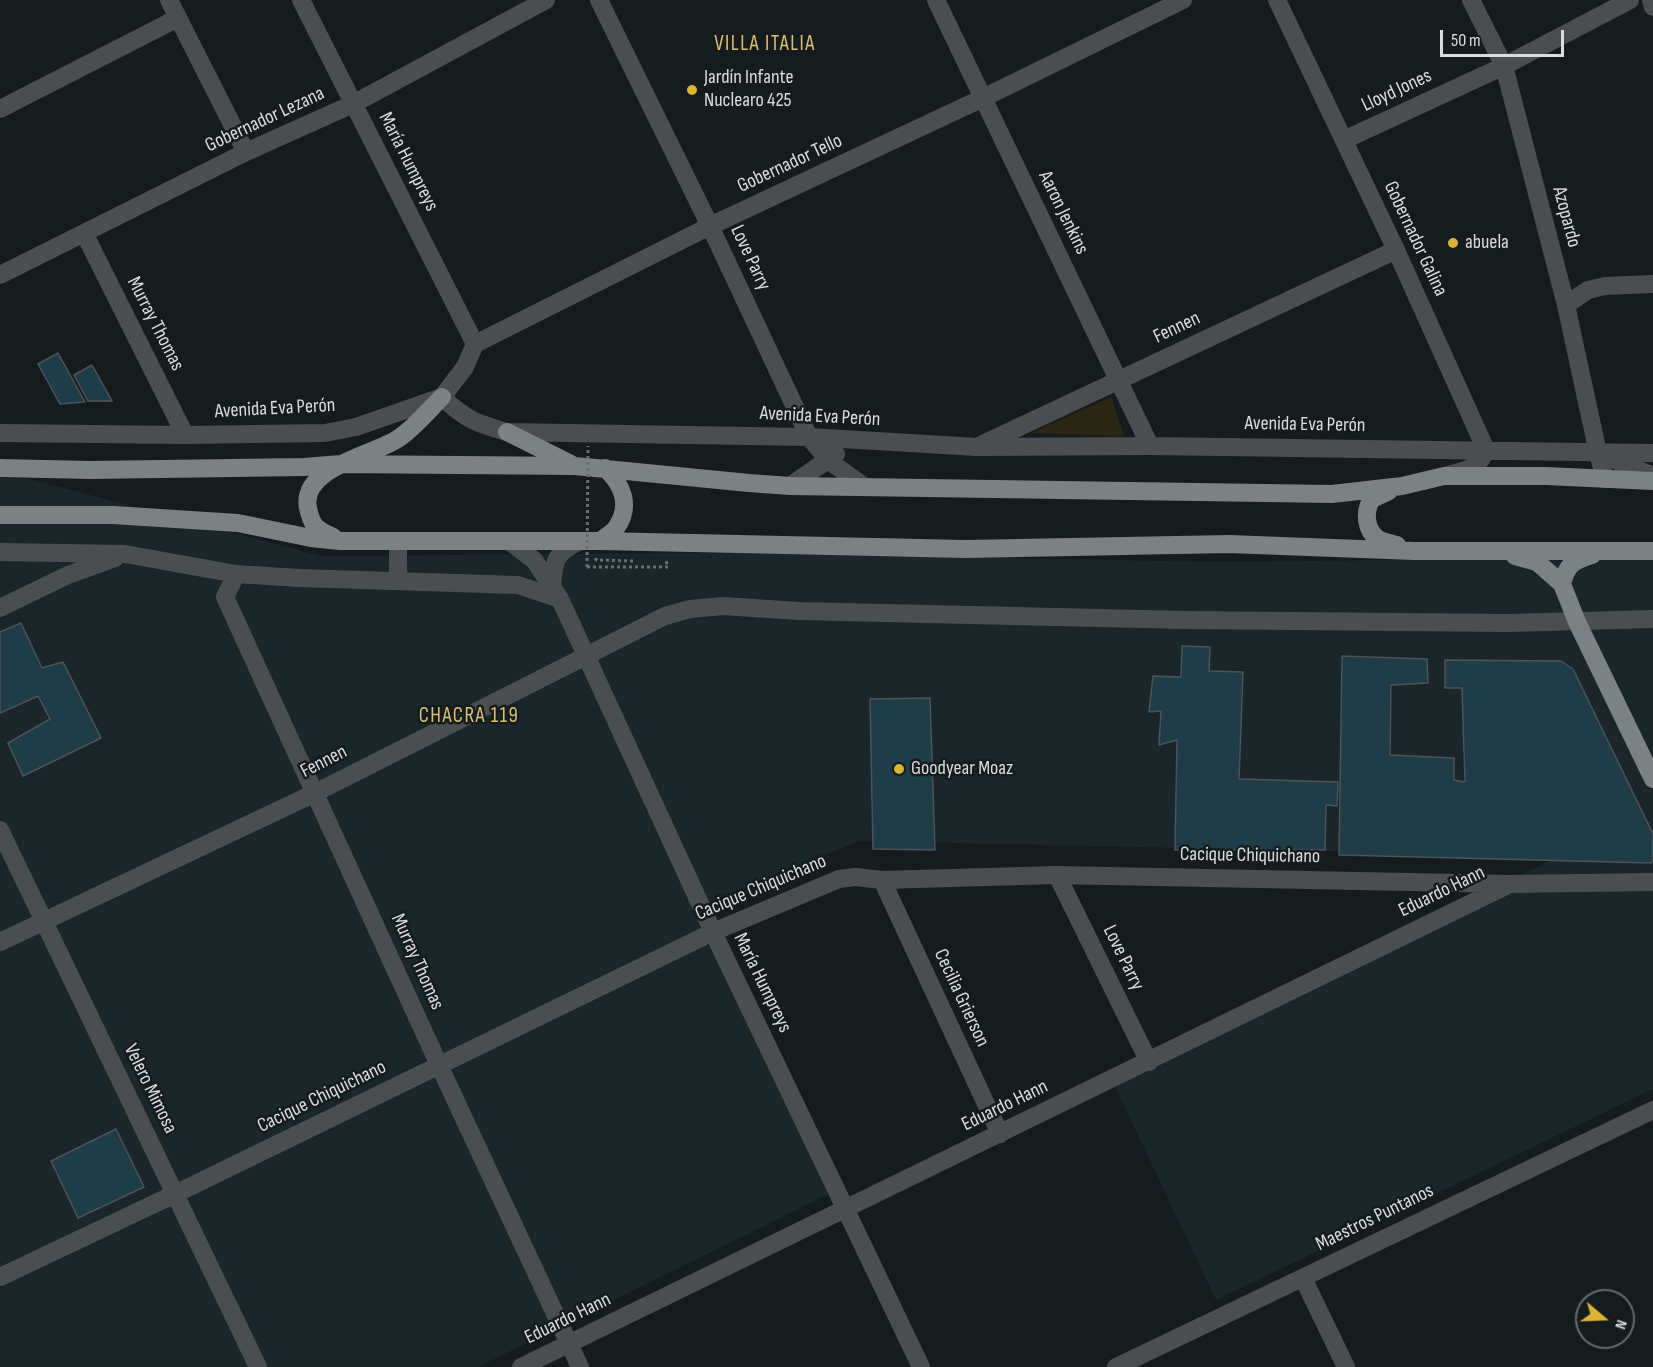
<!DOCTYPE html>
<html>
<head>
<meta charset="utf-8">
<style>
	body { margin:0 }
	#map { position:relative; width:1653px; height:1367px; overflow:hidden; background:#161c1e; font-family:"Sofia Sans Condensed",sans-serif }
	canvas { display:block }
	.north { position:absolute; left:1575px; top:1289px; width:60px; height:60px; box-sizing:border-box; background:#161c1e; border:2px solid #64696b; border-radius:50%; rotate:109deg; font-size:16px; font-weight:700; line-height:24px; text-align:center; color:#d9dddf }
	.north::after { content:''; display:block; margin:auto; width:21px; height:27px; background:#d7b434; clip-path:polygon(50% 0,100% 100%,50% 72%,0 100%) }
	.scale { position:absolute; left:1440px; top:30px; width:124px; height:27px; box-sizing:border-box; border:3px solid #d9dddf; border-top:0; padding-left:8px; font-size:18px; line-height:21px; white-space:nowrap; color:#d9dddf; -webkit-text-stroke:4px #161c1e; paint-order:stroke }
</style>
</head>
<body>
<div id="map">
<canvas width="1653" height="1367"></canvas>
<div class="north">N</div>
<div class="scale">50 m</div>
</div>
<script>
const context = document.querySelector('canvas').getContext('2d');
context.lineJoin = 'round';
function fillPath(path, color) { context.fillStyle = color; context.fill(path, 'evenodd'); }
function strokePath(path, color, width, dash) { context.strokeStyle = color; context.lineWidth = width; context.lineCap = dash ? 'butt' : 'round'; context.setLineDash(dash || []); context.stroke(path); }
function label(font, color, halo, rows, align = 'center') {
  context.font = font + ' "Sofia Sans Condensed",sans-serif'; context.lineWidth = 5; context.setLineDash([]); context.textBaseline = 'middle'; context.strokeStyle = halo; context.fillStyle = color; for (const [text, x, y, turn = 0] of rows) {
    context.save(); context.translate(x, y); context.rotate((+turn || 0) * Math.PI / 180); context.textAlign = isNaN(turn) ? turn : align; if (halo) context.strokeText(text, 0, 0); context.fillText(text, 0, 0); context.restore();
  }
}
fillPath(new Path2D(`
	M 0,478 L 30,479 L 321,556 L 708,553 L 1220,562 L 1653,557 L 1653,1089 L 1216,1300 L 1109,1074 L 1560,856 L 859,841 L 699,907 L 829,1194 L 478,1367 L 0,1367 Z`), '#1a262a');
fillPath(new Path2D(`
	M 1111,397 L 1124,436 L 1031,433 Z`), '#2c2715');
const building = new Path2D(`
	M 58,353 L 85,402 L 60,404 L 38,364 Z
	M 92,365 L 112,401 L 88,401 L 74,375 Z
	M 21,623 L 42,668 L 63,662 L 101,738 L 23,776 L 8,743 L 50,719 L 38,696 L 0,713 L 0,632 Z
	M 1182,646 L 1210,647 L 1209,671 L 1243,672 L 1239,779 L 1338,782 L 1337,806 L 1326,805 L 1325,850 L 1175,850 L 1177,740 L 1159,745 L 1161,711 L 1149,712 L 1153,676 L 1181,677 Z
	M 1342,656 L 1427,659 L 1428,683 L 1391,685 L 1390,755 L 1454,758 L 1454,780 L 1465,782 L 1462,688 L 1445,688 L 1445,660 L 1561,661 L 1573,669 L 1653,834 L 1653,860 L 1651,863 L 1339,855 Z
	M 930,698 L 935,850 L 873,849 L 870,699 Z
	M 116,1129 L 144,1187 L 78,1218 L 51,1161 Z`);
fillPath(building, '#1f3d48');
strokePath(building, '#4d5356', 1.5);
strokePath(new Path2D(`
	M 596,558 L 596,560 L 633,561
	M 587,567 L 668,567 L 666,561`), '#696e70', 3, [3, 3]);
strokePath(new Path2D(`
	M 169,0 L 246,152
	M 301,0 L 475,344
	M 599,0 L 710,226 L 809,437 L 829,461 L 865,487
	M 936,0 L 1150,446
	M 1277,0 L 1396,250 L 1486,450 C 1479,469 1466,470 1448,475
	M 1471,0 L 1504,66 L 1566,305 L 1598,453 L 1605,479
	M 1651,0 L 1653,7
	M 0,109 L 178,18
	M 1344,140 L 1504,66 L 1630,0
	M 84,233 L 185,435
	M 0,275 L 246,152 L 353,104 L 546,0
	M 1566,305 L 1588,290 L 1605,286 L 1653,284
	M 442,397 L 465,367 L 475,344 L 710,226 L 983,98 L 1183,0
	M 0,433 L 185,435 L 325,433 L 356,427 L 442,397 C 466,420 476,423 507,432 L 809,437 L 977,447 L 1150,446 L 1653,453
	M 981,445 L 1396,250
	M 1608,457 L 1653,476
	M 790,486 L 836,454
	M 398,541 L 398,580
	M 509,541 L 534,560 L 560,599 L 713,932 L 921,1367
	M 0,552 L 125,554 L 236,574 L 299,578 L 518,585 L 560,599
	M 236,574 L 225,597 L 439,1065 L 580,1367
	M 552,585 C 555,560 554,554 578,542
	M 0,608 L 68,575 L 115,558
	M 0,830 L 258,1367
	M 1057,875 L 1149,1062
	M 882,880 L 1000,1134
	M 0,942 L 315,793 L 665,616 L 690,609 L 723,606 L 799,611 L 1185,620 L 1509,623 L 1653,619
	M 0,1277 L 175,1194 L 713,932 L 839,879 L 855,877 L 882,880 L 1057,875 L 1509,884 L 1653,882
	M 1303,1278 L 1346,1367
	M 521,1367 L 1506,886
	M 1116,1367 L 1653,1110`), '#4b4e4f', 18);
strokePath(new Path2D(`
	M 507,432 L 571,464
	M 0,468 L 90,470 L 304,467 L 341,464 L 575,466 L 749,483 L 790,486 L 1332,494 L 1402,486 L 1444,476 L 1546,476 L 1653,481
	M 1389,491 L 1372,499 C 1364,511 1365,530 1378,539 C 1383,542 1391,543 1397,545
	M 0,515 L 113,515 L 238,523 L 311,538 L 340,541 L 601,541 L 966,549 L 1229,544 L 1414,551 L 1653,551
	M 333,537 C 316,529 312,527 308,508 C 300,467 373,456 399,438 C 415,427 428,411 442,397
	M 601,541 C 605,537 612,533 616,528 C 632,506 622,484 605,468
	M 1515,556 L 1537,562 L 1562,584 L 1577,622 L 1653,779
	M 1562,584 C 1567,564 1573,561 1592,555`), '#7c8183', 18);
strokePath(new Path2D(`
	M 587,567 L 588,446`), '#696e70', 3, [3, 3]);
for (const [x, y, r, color] of [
	[692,90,6,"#d7b434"],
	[1453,243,6,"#d7b434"],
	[899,769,6,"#d7b434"]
]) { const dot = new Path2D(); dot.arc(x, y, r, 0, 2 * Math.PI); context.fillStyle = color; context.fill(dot); strokePath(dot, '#161c1e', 2); }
label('20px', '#d9dddf', '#161c1e', [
	["Jardín Infante",704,78],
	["Nuclearo 425",704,101],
	["abuela",1465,243],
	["Goodyear Moaz",911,769]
], 'left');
label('20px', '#d9dddf', '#161c1e', [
	["Lloyd Jones",1397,91,-25],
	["Gobernador Lezana",265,120,-25],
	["María Humpreys",408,162,63],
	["Gobernador Tello",790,164,-25],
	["Aaron Jenkins",1063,213,64],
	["Azopardo",1566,217,75],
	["Gobernador Galina",1415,239,65],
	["Love Parry",750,258,65],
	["Murray Thomas",155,324,63],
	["Fennen",1177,328,-25],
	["Avenida Eva Perón",275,409,-3],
	["Avenida Eva Perón",820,417,3],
	["Avenida Eva Perón",1305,425,1],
	["Fennen",324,762,-27],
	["Cacique Chiquichano",1250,856,1],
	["Cacique Chiquichano",761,888,-23],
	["Eduardo Hann",1442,892,-26],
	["Love Parry",1123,958,64],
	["Murray Thomas",417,962,66],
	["María Humpreys",762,983,64],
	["Cecilia Grierson",961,998,65],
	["Velero Mimosa",150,1089,64],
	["Cacique Chiquichano",322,1097,-26],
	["Eduardo Hann",1005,1106,-26],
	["Maestros Puntanos",1375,1218,-26],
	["Eduardo Hann",568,1319,-26]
]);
context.letterSpacing = '1.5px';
label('21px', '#dac376', '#161c1e', [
	["VILLA ITALIA",765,45],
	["CHACRA 119",469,717]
]);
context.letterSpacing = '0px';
</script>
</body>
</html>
